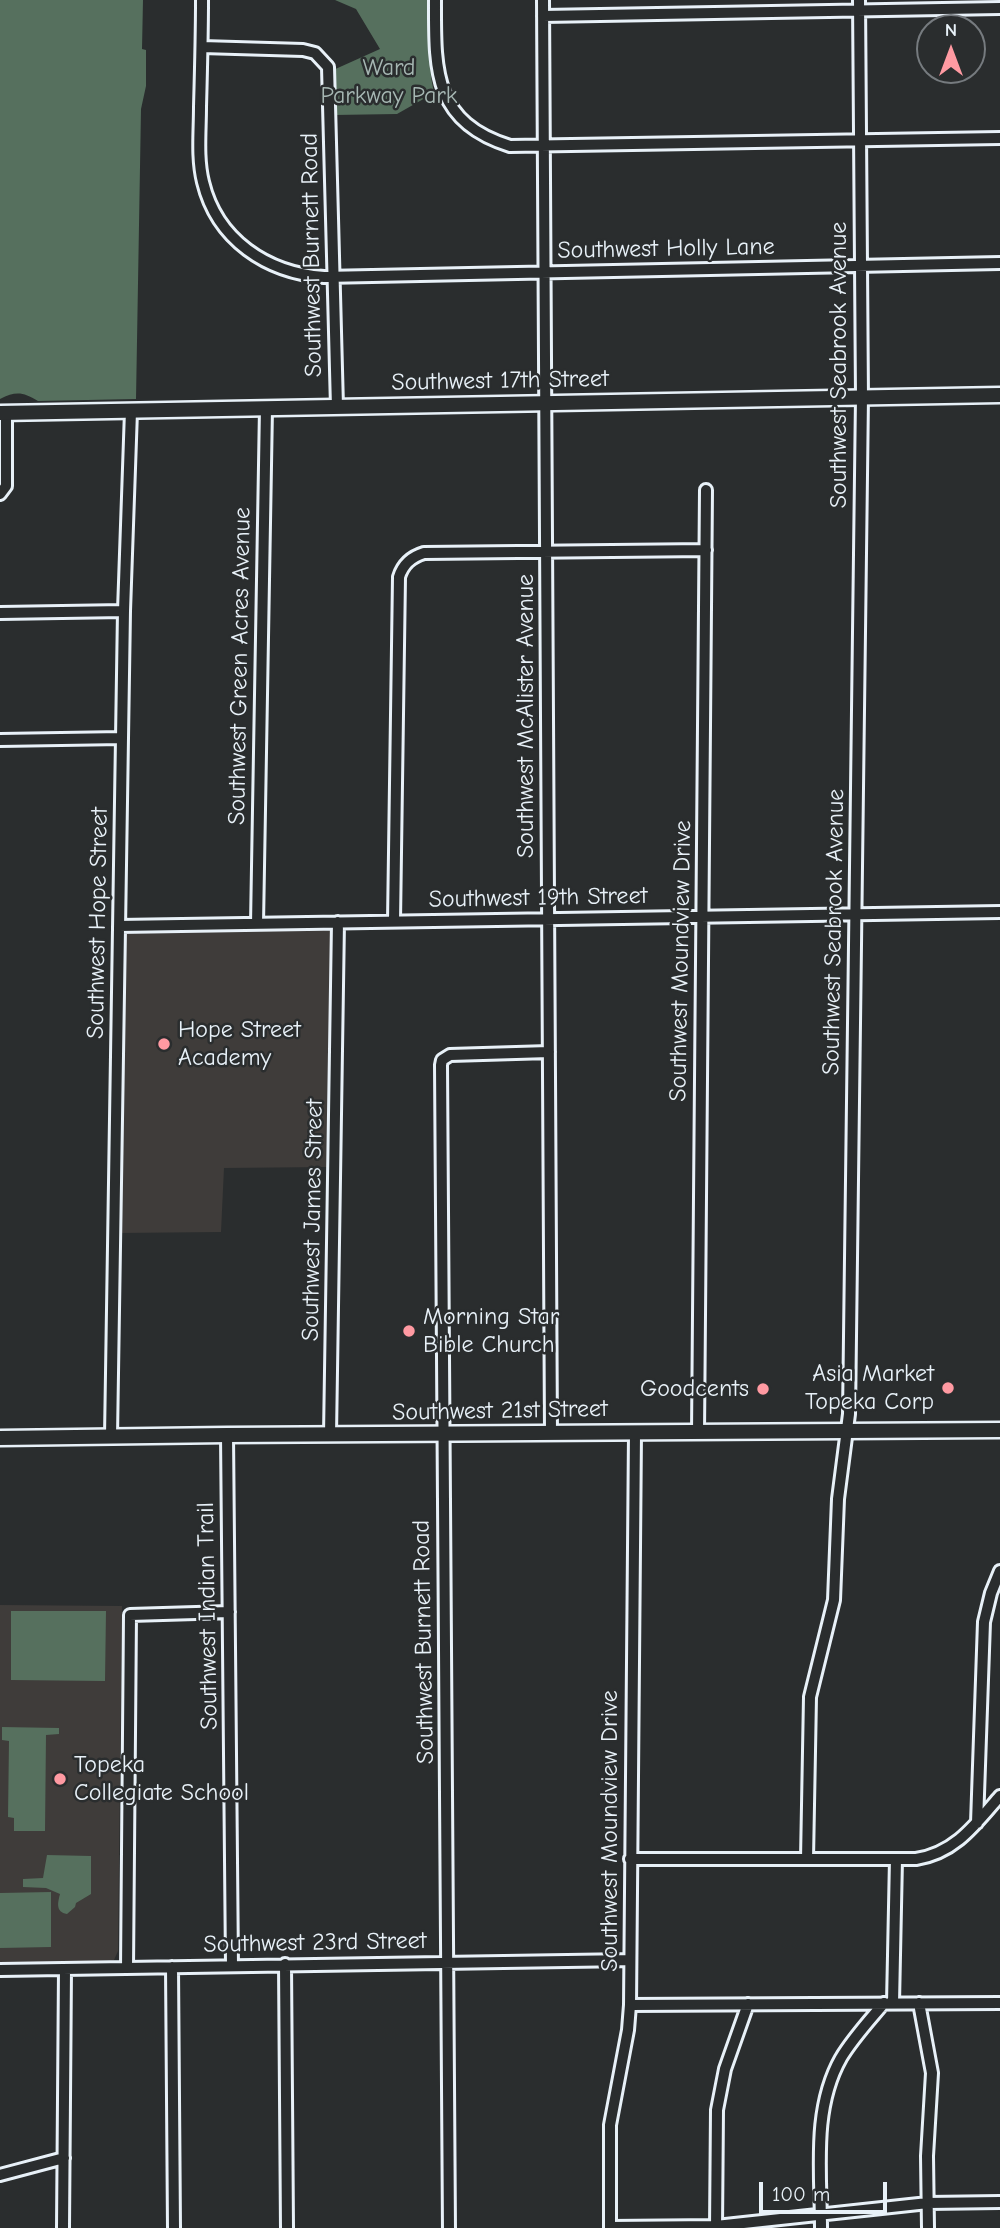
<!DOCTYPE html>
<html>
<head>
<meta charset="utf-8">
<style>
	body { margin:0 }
	#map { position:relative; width:1000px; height:2228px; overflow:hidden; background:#2a2d2e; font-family:"Comic Neue",sans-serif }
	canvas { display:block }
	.north { position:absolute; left:916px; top:14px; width:70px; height:70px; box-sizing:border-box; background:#2a2d2e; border:2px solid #767b7f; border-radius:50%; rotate:0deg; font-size:19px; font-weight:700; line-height:28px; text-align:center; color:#e8f1f8 }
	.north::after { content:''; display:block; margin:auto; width:24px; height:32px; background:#ff9aa2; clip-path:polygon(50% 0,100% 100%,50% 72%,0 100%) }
	.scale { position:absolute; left:759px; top:2182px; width:128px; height:32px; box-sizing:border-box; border:4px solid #e8f1f8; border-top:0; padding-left:9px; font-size:21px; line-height:24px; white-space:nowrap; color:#e8f1f8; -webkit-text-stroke:5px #2a2d2e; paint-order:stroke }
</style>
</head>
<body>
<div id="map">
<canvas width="1000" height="2228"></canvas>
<div class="north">N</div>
<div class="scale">100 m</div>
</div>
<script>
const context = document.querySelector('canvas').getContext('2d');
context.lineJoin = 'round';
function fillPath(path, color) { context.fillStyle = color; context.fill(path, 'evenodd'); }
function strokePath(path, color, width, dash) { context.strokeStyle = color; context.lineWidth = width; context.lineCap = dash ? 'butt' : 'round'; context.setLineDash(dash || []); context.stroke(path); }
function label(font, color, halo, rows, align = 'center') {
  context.font = font + ' "Comic Neue",sans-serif'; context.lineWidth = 5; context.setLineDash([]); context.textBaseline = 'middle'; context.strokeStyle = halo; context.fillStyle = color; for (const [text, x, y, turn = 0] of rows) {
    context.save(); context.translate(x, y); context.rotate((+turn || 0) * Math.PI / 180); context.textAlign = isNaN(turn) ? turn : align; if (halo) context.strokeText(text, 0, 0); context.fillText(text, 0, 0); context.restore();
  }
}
fillPath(new Path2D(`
	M 326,927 L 330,930 L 331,934 L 328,1167 L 224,1168 L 221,1232 L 118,1233 L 125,932 L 129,930 Z
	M 0,1605 L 122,1606 L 118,1951 L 114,1960 L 0,1965 Z`), '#3f3c3a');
fillPath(new Path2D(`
	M 0,0 L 143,0 L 142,49 L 146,50 L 146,86 L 141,109 L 136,399 L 38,401 C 23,392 16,391 0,399 Z
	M 335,0 L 428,0 L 431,77 L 434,93 L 397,114 L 334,115 L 331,71 L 380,49 L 356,9 Z
	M 11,1611 L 106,1611 L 105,1681 L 11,1680 Z
	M 2,1727 L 59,1728 L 59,1734 L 46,1735 L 45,1831 L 14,1831 L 14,1818 L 8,1817 L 9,1741 L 2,1740 Z
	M 47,1855 L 91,1856 L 91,1894 L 76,1903 L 75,1907 L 67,1914 C 55,1912 58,1902 60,1894 L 46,1888 L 23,1887 L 23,1879 L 43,1878 Z
	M 51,1892 L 51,1947 L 0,1948 L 0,1893 Z`), '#56705e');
const minor = new Path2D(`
	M 202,0 C 202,36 201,71 200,107 C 200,132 197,158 203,182 C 217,240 267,273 324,277 L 1000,263
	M 435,0 C 435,68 432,122 510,146 L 1000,138
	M 543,0 L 551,1432
	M 543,16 L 1000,8
	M 202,47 L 303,50 L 315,53 L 328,67 L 337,407
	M 0,494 L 6,486 L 6,413
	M 0,613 L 124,611
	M 0,740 L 122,738
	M 394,921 L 399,577 C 403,564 411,557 424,553 L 706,550
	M 257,924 L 266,408
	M 119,926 L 1000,912
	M 698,1432 L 706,490
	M 227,1435 L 232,1966
	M 330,1435 L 338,922
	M 111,1436 L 124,611 L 131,411
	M 977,1823 L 984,1622 L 991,1593 L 1000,1571
	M 630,1859 L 916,1859 C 955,1853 975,1825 1000,1796
	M 807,1859 L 810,1697 L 834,1600 L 838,1499 L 849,1414 L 862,397 L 859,0
	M 285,1964 L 287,2228
	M 172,1967 L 174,2228
	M 127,1968 L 130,1615 L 229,1612
	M 0,1970 L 630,1960
	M 893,2003 L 896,1859
	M 919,2003 L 932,2073 L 927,2156 L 928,2228
	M 630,2005 L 1000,2003
	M 0,2175 L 64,2158
	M 610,2227 L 716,2226 L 928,2203 L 1000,2202
	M 63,2228 L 65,1969
	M 449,2228 L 441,1065 L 442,1060 L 450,1055 L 549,1052
	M 610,2228 L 610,2125 L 628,2030 L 630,2005 L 635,1433
	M 716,2228 L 717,2110 L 725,2069 L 748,2004
	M 821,2228 C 821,2172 812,2109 841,2058 C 853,2038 869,2021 884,2003`);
const major = new Path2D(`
	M 0,413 L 1000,395
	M 0,1438 L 227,1435 L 1000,1430`);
strokePath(minor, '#e8f1f8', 16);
strokePath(major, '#e8f1f8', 19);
strokePath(minor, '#2a2d2e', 10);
strokePath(major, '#2a2d2e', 14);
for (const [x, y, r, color] of [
	[164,1044,7,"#ff9aa2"],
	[409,1331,7,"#ff9aa2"],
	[948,1388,7,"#ff9aa2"],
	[763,1389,7,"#ff9aa2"],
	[60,1779,7,"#ff9aa2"]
]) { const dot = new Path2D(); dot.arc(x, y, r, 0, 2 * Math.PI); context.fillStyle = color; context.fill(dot); strokePath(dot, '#2a2d2e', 2.5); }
label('24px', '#a6b7b3', '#2a2d2e', [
	["Ward",389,68],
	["Parkway Park",389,96]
]);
label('24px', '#e8f1f8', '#2a2d2e', [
	["Southwest Holly Lane",666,249,-1],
	["Southwest Burnett Road",312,255,-91],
	["Southwest Seabrook Avenue",839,365,-90],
	["Southwest 17th Street",500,381,-1],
	["Southwest Green Acres Avenue",240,666,-89],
	["Southwest McAlister Avenue",526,716,-90],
	["Southwest 19th Street",538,898,-1],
	["Southwest Hope Street",98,923,-89],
	["Southwest Seabrook Avenue",834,932,-89],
	["Southwest Moundview Drive",681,961,-89],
	["Southwest James Street",313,1220,-89],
	["Southwest 21st Street",500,1411,-1],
	["Southwest Indian Trail",208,1616,-91],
	["Southwest Burnett Road",424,1642,-91],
	["Southwest Moundview Drive",610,1831,-90],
	["Southwest 23rd Street",315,1943,-1]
]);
label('24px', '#e8f1f8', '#2a2d2e', [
	["Hope Street",178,1030],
	["Academy",178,1058],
	["Morning Star",423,1317],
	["Bible Church",423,1345],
	["Asia Market",934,1374,"right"],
	["Topeka Corp",934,1402,"right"],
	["Goodcents",749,1389,"right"],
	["Topeka",74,1765],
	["Collegiate School",74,1793]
], 'left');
</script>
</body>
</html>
